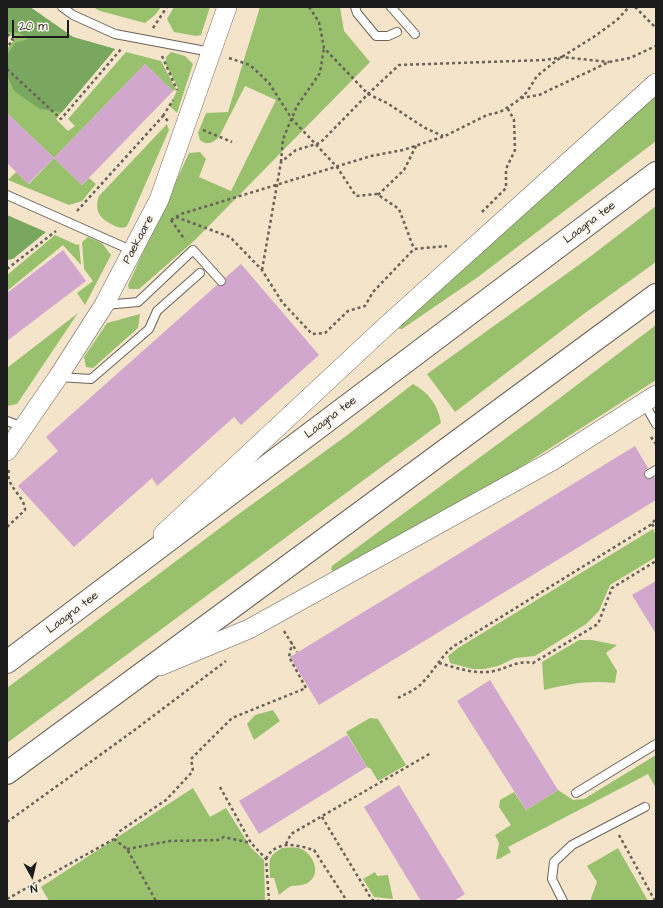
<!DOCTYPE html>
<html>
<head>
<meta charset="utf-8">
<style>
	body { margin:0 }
	#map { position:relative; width:663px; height:908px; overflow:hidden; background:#f4e4ca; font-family:"Architects Daughter",sans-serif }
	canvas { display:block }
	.frame { position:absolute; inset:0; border:8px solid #1c1c1c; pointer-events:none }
	.north { position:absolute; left:12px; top:856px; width:40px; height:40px; -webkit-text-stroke:3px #fbf7ec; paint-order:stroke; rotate:172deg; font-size:11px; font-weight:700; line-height:16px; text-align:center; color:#1c1c1c }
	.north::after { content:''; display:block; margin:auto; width:14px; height:18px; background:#1c1c1c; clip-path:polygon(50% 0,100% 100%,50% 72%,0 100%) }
	.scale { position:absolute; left:12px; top:20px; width:57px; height:18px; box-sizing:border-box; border:2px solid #1c1c1c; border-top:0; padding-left:5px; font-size:12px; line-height:14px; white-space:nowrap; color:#1c1c1c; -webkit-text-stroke:3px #fbf7ec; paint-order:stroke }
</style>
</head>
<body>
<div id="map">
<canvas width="663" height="908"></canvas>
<div class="frame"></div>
<div class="north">N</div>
<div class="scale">20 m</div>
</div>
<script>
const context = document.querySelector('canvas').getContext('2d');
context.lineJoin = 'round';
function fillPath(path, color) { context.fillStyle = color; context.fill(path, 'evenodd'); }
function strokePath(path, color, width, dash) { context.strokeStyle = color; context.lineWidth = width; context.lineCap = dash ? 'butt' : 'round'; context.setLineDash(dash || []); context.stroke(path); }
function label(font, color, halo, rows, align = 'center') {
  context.font = font + ' "Architects Daughter",sans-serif'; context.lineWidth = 4; context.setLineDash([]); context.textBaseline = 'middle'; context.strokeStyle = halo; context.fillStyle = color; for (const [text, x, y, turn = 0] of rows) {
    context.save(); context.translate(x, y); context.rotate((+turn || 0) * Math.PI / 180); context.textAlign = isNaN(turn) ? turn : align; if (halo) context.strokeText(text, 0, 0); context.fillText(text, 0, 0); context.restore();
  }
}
fillPath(new Path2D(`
	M 30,7 L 73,37 L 115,49 L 56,119 L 68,131 L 75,126 L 68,119 L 126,52 L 161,61 L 176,89 L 173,91 L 145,64 L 54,158 L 82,185 L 89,178 L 96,184 L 82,201 L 69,205 L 8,180 L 16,172 L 29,184 L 54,158 L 7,113 L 7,49 L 15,39 L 7,33 L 7,10 Z
	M 93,7 L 161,7 L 155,15 L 145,23 L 100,11 Z
	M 174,7 L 210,7 L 201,35 L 196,36 L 174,32 L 167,19 Z
	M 260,7 L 340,7 L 344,31 L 370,62 L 195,240 L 139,289 L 129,289 L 128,285 L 189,153 L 200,152 L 206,159 L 199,177 L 231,191 L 276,100 L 245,86 L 219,137 C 213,143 207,146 200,140 L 198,133 L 206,113 L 228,112 Z
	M 171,52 L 185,56 L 193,64 L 177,113 L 170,106 L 178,88 L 166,65 L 166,57 Z
	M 656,95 L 656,141 L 478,277 L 402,329 L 396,328 Z
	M 167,124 L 169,130 L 128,224 L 126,227 C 120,229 117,227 111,224 C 99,218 94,209 99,196 Z
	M 656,206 L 656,262 L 585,313 L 455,412 L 427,374 L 587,259 Z
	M 55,235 L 77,245 L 79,244 L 81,265 L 63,245 L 7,291 L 7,275 Z
	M 88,237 L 102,243 L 111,255 L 85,305 L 77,293 L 93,281 L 84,269 L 82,242 Z
	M 78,313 L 17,404 L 7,406 L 7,368 Z
	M 140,314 L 138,328 L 93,368 L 86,367 L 84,357 L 107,323 Z
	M 656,325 L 656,380 L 499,481 L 333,571 L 331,569 L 332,566 L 536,416 Z
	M 413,384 C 429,393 438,405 441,423 L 7,743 L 7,688 L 236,516 L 346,436 Z
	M 653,529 L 656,535 L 656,557 L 610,585 L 599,611 L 586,624 L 535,656 L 515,658 L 498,666 L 484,669 L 473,669 L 450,663 L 448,656 L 458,648 Z
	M 579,640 L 592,640 L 617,645 L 606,653 L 617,671 L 615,683 C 589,680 569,684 544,690 L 542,662 Z
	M 273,710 L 280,721 L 254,740 L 247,724 L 255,715 Z
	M 370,718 L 378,719 L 406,765 L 378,781 L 371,769 L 367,767 L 346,732 Z
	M 656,755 L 656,788 L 648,774 L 508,847 L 511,852 L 499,859 L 496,859 L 499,843 L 495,835 L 511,825 L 499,807 L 500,800 L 514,792 L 526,810 L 558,790 L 573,800 L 584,799 Z
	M 193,788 L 210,817 L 226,808 L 251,848 L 264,860 L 265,901 L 49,901 L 41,887 Z
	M 282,848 C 287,848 293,847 298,848 C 310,850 321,869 312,879 C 306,886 300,885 292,886 C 288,887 283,892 279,895 L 274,878 L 270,878 C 270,861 266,857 282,848 Z
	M 618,848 L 648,901 L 590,901 L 597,882 L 587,866 Z
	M 375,872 L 377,876 L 388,875 L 393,899 L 374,897 L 363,879 Z`), '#99c16d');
fillPath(new Path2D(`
	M 9,7 L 30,7 L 73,37 L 115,49 L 62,112 L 40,109 L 14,91 L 8,77 L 7,55 L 15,43 L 28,39 L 20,33 L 7,32 L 7,9 Z
	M 7,215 L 46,232 L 13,259 L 7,260 Z`), '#7aa760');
fillPath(new Path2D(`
	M 145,64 L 173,91 L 82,185 L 54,158 Z
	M 7,113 L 54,158 L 28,184 L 7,163 Z
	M 63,250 L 86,281 L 7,341 L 7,293 Z
	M 241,264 L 319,355 L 241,425 L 234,417 L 157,486 L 152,478 L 74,547 L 18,486 L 58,451 L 46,437 L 217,285 L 224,285 L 226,282 L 225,278 Z
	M 635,446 L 648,468 L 644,472 L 644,477 L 649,479 L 654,477 L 656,480 L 656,500 L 319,705 L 290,657 Z
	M 656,581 L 656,634 L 632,595 Z
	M 490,680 L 558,790 L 526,810 L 457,701 Z
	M 347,735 L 367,767 L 259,834 L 239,801 Z
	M 399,785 L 465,894 L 454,901 L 421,901 L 364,807 Z`), '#d2a7cd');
const service = new Path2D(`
	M 62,7 L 73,15 L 115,34 L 211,52
	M 355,7 L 357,13 L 376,36 L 388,36 L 397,32
	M 391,7 L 415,34
	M 7,195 L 133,251
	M 105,305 L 138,302 L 193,250 L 221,281
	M 58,377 L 91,379 L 149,329 L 157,311 L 200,273
	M 644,403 L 656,424
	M 7,421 L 23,427
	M 649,474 L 656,470
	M 576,793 L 656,744
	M 563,901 L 552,879 L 554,862 L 572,845 L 645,807`);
const tertiary = new Path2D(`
	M 7,451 L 58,377 L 104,305 L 159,200 L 227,7
	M 163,534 L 385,327 L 656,83
	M 160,666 L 249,629 L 552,461 L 656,395`);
const primary = new Path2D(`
	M 7,662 L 656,173
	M 7,773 L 656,295`);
strokePath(service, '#686259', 10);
strokePath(tertiary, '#686259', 20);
strokePath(primary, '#686259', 24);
strokePath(new Path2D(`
	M 309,7 L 319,22 L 324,48 L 368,94 L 387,103 L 425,128 L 443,136
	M 635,7 L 656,28
	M 153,28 L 167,7
	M 7,34 L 13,40 L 7,47
	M 162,56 L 177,90
	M 229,58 L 250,65 L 269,83 L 292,119 L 337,167 L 356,196 L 377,194 L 399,209 L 414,249
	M 7,69 L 61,119 L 122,48
	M 521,98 L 539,95 L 609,62 L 630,58 L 656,46
	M 163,116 L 173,100
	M 203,130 L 232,142
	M 281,162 L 283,139 L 297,106 L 320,73 L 324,48
	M 378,195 L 404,170 L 416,146
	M 77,211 L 163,116 L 168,121
	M 482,212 L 506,188 L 506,169 L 515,150 L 514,120 L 507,107
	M 176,217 L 230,237 L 262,270 L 282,302 L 312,334 L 325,333 L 348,311 L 365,306 L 373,292 L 414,249 L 447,246
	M 171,220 L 181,214 L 371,156 L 403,150 L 445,136 L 487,115 L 500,112 L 516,102 L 527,92 L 537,76 L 557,60 L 595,36 L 617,20 L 629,7
	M 171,220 L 185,240
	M 7,269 L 56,231
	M 262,270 L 281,162 L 296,150 L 320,143 L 368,94 L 399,65 L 545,60 L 562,57 L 609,62
	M 651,437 L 656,444
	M 652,524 L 656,530
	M 7,527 L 25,510 C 25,496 4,485 9,470
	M 284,631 L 297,652
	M 439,663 C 457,668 476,675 494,671 C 508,668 518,660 533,663 L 598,624 L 612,588 L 656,561
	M 398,698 C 405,694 416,690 422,683 C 434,671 441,656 454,646 L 652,524 L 656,518
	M 220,787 L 251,843 L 266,859 L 269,901
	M 322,817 L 372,900 L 379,901
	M 7,822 L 132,732 L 226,661
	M 619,835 L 655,901
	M 114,839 L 127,849 L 156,901
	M 286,844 L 291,834 L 431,753
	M 127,849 L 170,841 L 218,840 L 224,837 L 251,843
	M 266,859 C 276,839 297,845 314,850 L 347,901
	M 7,899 L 114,839 L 120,831 L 166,800 L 193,771 L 191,759 L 232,718 L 306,688 L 289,657 L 292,643`), '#686259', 2.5, [3, 3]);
strokePath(service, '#fff', 8);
strokePath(tertiary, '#fff', 19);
strokePath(primary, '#fff', 22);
label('12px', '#1c1c1c', '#fbf7ec', [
	["Laagna tee",590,223,-37],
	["Paekaare",139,240,-62],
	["Laagna tee",331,418,-37],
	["Laagna tee",73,613,-37]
]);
</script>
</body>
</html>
